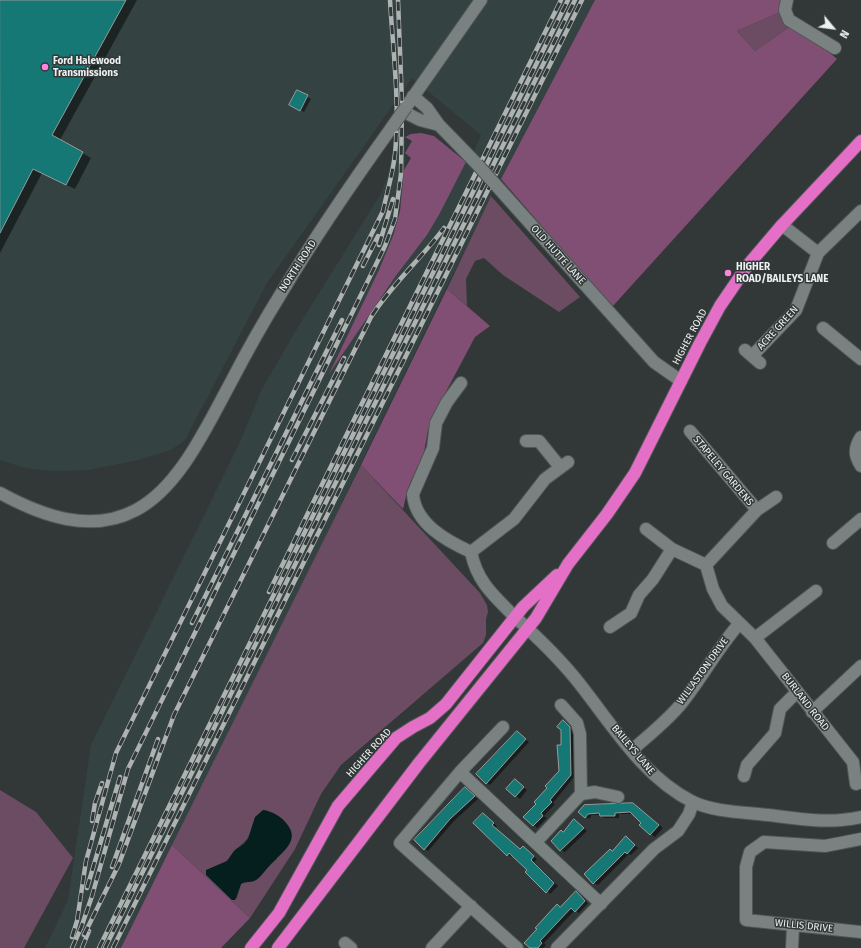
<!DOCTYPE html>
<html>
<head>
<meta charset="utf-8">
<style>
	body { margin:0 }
	#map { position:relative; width:861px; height:948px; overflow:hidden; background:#313837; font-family:"Fira Sans",sans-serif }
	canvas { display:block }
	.north { position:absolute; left:813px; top:8px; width:40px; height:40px; -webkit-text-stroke:3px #313837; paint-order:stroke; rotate:119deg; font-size:11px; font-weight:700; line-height:16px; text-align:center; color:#ecf0f0 }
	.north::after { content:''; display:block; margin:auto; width:14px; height:18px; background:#ecf0f0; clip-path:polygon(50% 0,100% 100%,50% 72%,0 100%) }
</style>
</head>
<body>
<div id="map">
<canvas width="861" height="948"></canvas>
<div class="north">N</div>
</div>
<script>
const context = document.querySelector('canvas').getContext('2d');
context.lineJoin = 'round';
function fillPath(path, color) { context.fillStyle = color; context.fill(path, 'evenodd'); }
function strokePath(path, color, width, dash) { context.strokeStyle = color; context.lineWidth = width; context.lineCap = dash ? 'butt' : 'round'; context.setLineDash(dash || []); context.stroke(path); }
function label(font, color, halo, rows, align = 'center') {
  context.font = font + ' "Fira Sans",sans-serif'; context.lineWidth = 3; context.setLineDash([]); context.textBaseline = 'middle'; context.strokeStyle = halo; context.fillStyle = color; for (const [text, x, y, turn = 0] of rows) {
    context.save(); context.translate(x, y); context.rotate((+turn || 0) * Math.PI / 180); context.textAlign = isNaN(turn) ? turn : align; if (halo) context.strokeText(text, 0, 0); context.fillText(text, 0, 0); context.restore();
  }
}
fillPath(new Path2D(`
	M 0,0 L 595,0 L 501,179 L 474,151 L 481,135 L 412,78 L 267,283 L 185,440 L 171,450 L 134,461 L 88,470 L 53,471 L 25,468 L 0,460 Z
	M 405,134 L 405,185 L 393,236 L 395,277 L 427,235 L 440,213 L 466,162 L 491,188 L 491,196 L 292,605 L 121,948 L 45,948 L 68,900 L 91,745 L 240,442 L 262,389 L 301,322 L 380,195 L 388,175 L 392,153 Z`), '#344342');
fillPath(new Path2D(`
	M 785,10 L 795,23 L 755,51 L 737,31 Z
	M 491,196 L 580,297 L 559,312 L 503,275 L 484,258 L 475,261 L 466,279 L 467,306 L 447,289 Z
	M 361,465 L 480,593 L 487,605 L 488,612 L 486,619 L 486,635 L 483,643 L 341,765 L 321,794 L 295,849 L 250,918 L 172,845 ZM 253,824 L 277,859 L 252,881 L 245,882 L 241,884 L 237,898 L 232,900 L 206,873 C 211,867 218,866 225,862 C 230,859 231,853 235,850 C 247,840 249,839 253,824 Z
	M 0,790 L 36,812 L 73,858 L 24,948 L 0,948 Z`), '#6b4c62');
fillPath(new Path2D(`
	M 595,0 L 786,0 L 785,10 L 737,31 L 755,51 L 795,23 L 837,59 L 612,307 L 501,179 Z
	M 421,133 L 434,136 L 466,162 L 440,213 L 427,235 L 395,277 L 329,374 L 379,270 L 393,236 L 400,211 L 404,170 L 411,158 L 405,153 L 412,141 L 405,137 L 411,134 Z
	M 447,289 L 490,326 L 475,337 L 432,418 L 428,430 L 424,452 L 408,488 L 403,509 L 361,465 Z
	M 172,845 L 250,918 L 221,948 L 121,948 Z`), '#814f73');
fillPath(new Path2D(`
	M 263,810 C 272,811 282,817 287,824 C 301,841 281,853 271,864 C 266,869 261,877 256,880 C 251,883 246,881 241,884 L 235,900 L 232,900 L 206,875 L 206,870 L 227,861 L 235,850 L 244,844 L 248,839 L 255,817 Z`), '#041f1e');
fillPath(new Path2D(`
	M 0,0 L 137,0 L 60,140 L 91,158 L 75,189 L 42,173 L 0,253 Z
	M 297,91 L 311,99 L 304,112 L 290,105 Z
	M 563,721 L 573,730 L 574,777 L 553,803 L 555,804 L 544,816 L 547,818 L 537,828 L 525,817 L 538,804 L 560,771 Z
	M 517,732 L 529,742 L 490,785 L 487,783 Z
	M 519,783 L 527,790 L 520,799 L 507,789 Z
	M 465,788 L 478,799 L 454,821 L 428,851 L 425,849 Z
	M 637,807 L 663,828 L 655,837 L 640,825 L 642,823 L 633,814 L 619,814 L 619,818 L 604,818 L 601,815 L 592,815 L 589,819 L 580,812 Z
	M 483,814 L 497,826 L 495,828 L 521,850 L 523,847 L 537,859 L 534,862 L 558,886 L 550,894 L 513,855 L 511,857 L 508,855 Z
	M 578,823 L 587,831 L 565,852 L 561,850 L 563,833 Z
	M 626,837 L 638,848 L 631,855 L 629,854 L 598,885 L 594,883 L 613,852 Z
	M 576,893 L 588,903 L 579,913 L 575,910 L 544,943 L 546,945 L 543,948 L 532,948 L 557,905 L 561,907 Z`), '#0007');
const building = new Path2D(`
	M 0,0 L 126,0 L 52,135 L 83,152 L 66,185 L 33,169 L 0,233 Z
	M 297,90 L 308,95 L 300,111 L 289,105 Z
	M 563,720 L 570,727 L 571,775 L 550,800 L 552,802 L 541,813 L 543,816 L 533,826 L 523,817 L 536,804 L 534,802 L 547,788 L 545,786 L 559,771 L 557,745 L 561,745 L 561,730 L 557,727 Z
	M 517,731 L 526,739 L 486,784 L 476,774 Z
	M 515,779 L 524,787 L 515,797 L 506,789 Z
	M 465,787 L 475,796 L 450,819 L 424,850 L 414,840 Z
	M 633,803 L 659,825 L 650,835 L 639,825 L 641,823 L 630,812 L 615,813 L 615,816 L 600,816 L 599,813 L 588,814 L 585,818 L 578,812 L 584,805 Z
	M 483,813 L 494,823 L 492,825 L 520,849 L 523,846 L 534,856 L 531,860 L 554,883 L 546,893 L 525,872 L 527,870 L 509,853 L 507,856 L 473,823 Z
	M 574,819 L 584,828 L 560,851 L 551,841 L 561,830 L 563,832 Z
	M 626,836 L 635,845 L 627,854 L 625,852 L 593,884 L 584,874 L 610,849 L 612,851 Z
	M 576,891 L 585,901 L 575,912 L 571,908 L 540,941 L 542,943 L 538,948 L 530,948 L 524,943 L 537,929 L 535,928 L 557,904 L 560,907 Z`);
fillPath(building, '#167874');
strokePath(building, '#949c9c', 1);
const street = new Path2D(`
	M 787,0 L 785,10 L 789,20 L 835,48
	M 413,96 L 427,108 L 439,125 L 477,164
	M 406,107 L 481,0
	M 402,111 L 420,120 L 439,125
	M 494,183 L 654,362 L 681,381
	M 818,253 L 861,211
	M 823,328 L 861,359
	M 745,350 L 760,363
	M 752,356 L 796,310 L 818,253 L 782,225
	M 461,383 L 447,402 L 436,423 L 433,448 L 413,494 C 415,524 447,541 471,552
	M 690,431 L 757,510
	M 861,437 C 854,448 854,455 861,466
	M 526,441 L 539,441 L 560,467
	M 0,493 C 42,516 91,534 136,510 C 180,487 208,424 231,382 C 247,351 264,321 282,292 C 316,235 354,180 392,127
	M 646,529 L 672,549 L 706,565 L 713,589 L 722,606 L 755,638 L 853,762 L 856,784 L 861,782
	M 833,543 L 861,519
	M 706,565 L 757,510 L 776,497
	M 515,617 C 494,596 477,582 471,552 L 514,519 L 545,479 L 568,462
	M 610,627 L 631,613 L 639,595 L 653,579 L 672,549
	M 755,638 L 816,591
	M 561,705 L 577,723 L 580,734 L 581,794
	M 812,712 L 861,666
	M 503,727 L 460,772 L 400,843 L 517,948
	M 632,750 C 649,735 667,721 681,704 C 702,678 717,649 739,624
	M 460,772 L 601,904
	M 744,776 L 747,765 L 775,733 L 780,709 L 797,692
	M 861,839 L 825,846 L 764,842 L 750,852 L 746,867 L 746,920 L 861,932
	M 536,842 L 581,794 L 595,792 L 618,797
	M 345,943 L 351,948
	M 432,948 L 471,906
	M 557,948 L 654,849 L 678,831 L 689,814 L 693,802
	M 792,948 L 793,926`);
const secondary = new Path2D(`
	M 515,617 C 536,636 557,656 575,678 C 610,721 641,776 693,802 C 715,812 743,812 768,815 C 801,819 828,824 861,817`);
const highway = new Path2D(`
	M 251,948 L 279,913 L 338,806 L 396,738 L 413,727 L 430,718 L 446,704 L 523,607 L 557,575
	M 278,948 L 419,763 L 536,618 L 568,564 L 607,514 L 635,473 L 700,343 L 720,306 L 748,265 L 782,225 L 861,141`);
strokePath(street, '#505555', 14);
strokePath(secondary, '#505555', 14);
strokePath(highway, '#505555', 14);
strokePath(street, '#798181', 12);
strokePath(secondary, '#798181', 12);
strokePath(highway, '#e46fc7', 12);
const rail = new Path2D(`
	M 379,245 L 393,199
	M 363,266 L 378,236
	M 292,460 L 344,358
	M 269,592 L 561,0
	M 192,623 L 342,320
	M 92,821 L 95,803 L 102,783
	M 112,867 L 158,739
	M 87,888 L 120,777
	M 84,935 L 119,864 L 174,715 L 371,317 C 391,285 421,259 444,228
	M 72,937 L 77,921 L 86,861 L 116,753 L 383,211 C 387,192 393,173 395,154 C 400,103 393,51 390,0
	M 72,948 L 81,928 L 92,896 L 128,769 L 385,246 L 395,219 L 401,174 L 402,103 L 398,0
	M 82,948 L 89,931
	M 99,948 L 568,0
	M 105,948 L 575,0
	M 113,948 L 582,0`);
strokePath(rail, '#aeb3b2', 4.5);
strokePath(rail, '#313837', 3, [9]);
const streetBridge = new Path2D(`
	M 392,127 L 406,107
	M 477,164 L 494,183`);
strokePath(streetBridge, '#505555', 14, []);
strokePath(streetBridge, '#798181', 12);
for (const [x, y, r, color] of [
	[45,67,4,"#fe85df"],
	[728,273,4,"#fe85df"]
]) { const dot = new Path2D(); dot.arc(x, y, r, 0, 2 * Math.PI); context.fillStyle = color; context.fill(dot); strokePath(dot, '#313837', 1.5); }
label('bold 10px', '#ecf0f0', '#313837', [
	["Ford Halewood",53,61],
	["Transmissions",53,73],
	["HIGHER",736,267],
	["ROAD/BAILEYS LANE",736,279]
], 'left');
label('10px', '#ecf0f0', '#313837', [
	["OLD HUTTE LANE",558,255,48],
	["NORTH ROAD",298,266,-57],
	["ACRE GREEN",778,328,-48],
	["HIGHER ROAD",690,337,-62],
	["STAPELEY GARDENS",723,471,50],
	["WILLASTON DRIVE",703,671,-54],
	["BURLAND ROAD",805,702,52],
	["BAILEYS LANE",633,750,50],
	["HIGHER ROAD",369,753,-48],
	["WILLIS DRIVE",804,926,6]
]);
</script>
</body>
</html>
